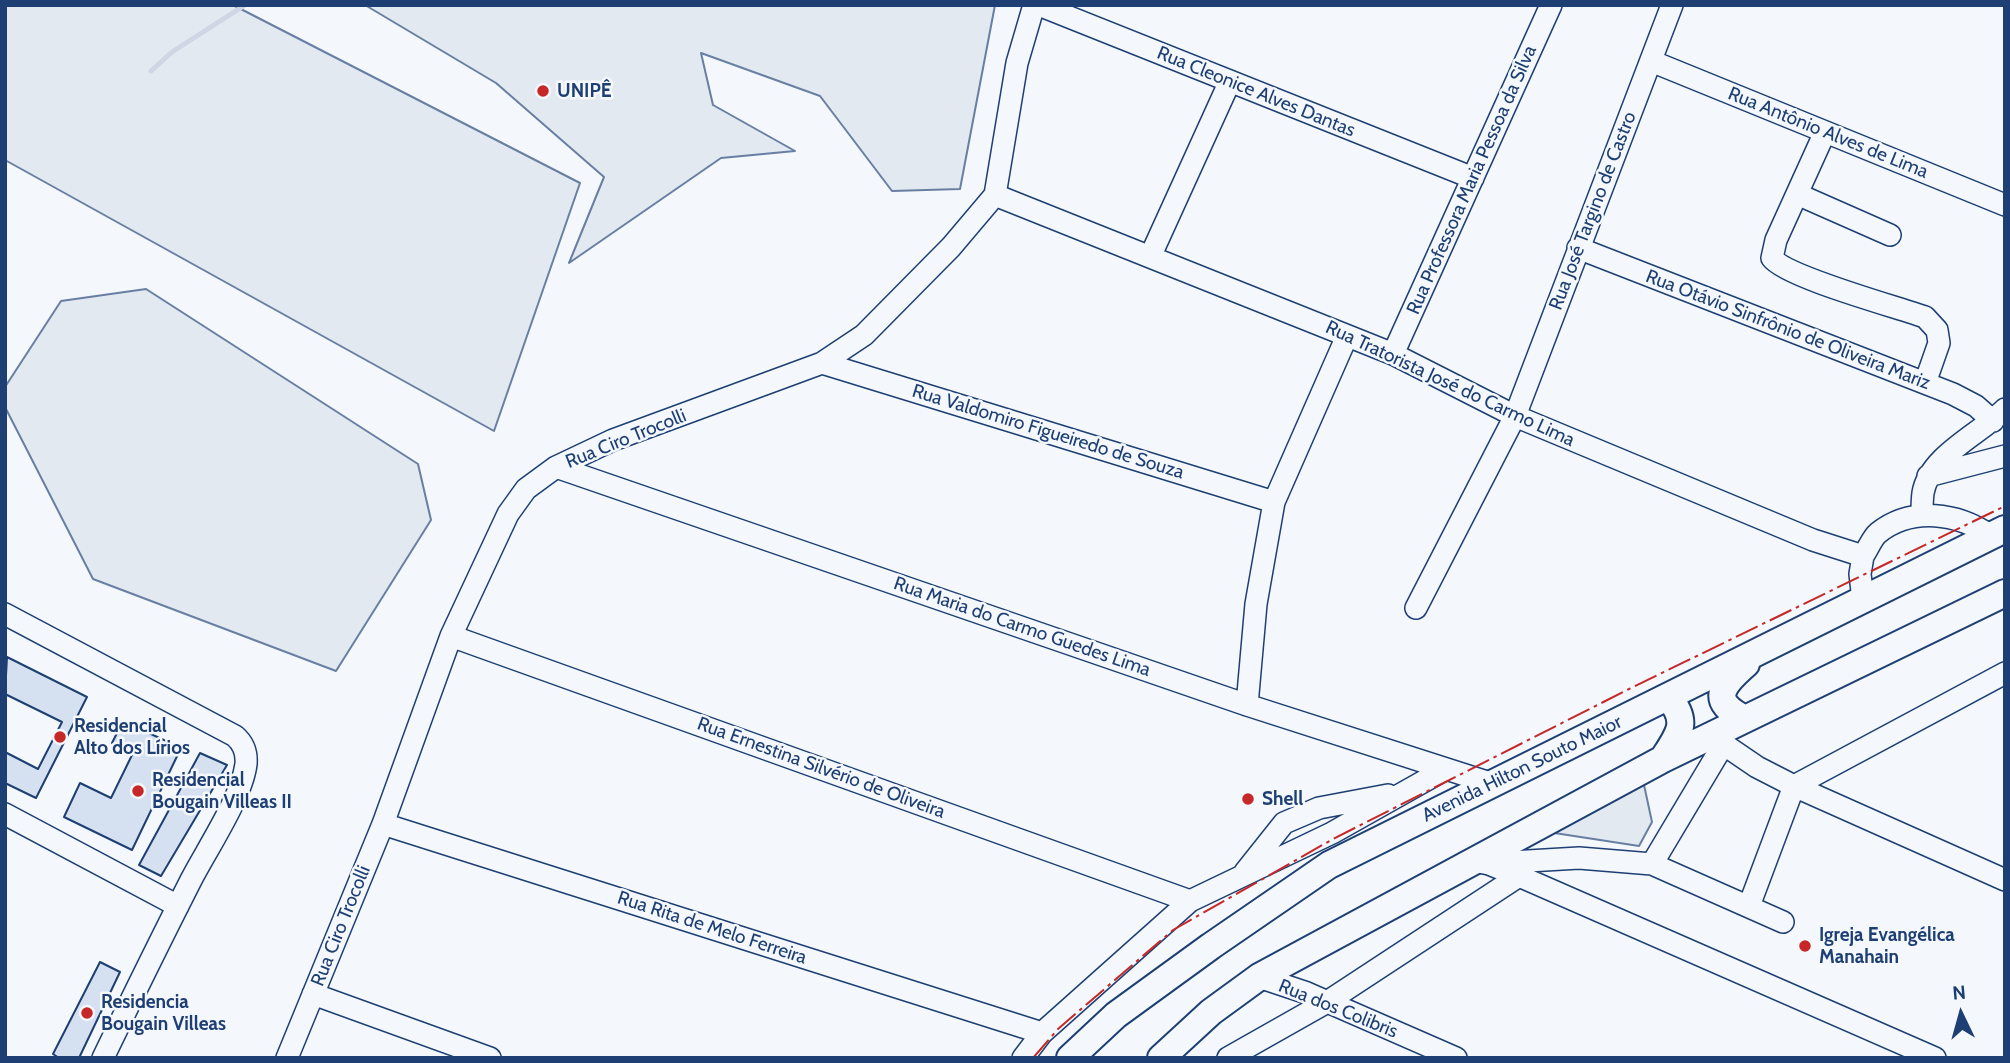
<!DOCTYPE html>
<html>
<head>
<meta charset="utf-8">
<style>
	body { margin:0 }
	#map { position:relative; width:2010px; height:1063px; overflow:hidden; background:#f4f7fb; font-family:Cabin,sans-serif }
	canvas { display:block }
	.frame { position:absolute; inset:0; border:7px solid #1d3f73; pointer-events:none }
	.north { position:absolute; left:1926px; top:979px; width:70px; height:70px; -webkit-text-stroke:5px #f4f7fb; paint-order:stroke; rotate:355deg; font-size:19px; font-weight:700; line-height:28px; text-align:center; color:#1d3f73 }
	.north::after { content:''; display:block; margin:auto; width:24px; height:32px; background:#1d3f73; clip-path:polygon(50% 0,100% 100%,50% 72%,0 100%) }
</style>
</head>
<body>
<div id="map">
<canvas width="2010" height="1063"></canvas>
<div class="frame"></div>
<div class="north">N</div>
</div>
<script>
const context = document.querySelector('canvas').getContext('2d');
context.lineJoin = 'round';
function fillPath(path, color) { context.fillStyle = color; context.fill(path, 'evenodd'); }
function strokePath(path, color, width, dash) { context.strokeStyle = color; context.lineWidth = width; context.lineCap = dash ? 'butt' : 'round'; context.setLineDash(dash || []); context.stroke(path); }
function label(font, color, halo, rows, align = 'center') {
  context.font = font + ' Cabin,sans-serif'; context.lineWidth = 5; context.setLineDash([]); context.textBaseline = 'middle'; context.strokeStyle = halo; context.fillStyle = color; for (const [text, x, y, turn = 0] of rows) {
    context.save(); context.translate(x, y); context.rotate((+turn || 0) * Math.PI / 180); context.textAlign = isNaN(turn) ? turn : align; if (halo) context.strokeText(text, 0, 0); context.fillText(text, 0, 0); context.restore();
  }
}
const green = new Path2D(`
	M 5,5 L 233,5 L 580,183 L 494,431 L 5,160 Z
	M 365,5 L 995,5 L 960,189 L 892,191 L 820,96 L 701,53 L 713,105 L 795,151 L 721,158 L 569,263 L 604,177 L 496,83 Z
	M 146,289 L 418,464 L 431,520 L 336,671 L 93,579 L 5,407 L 5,387 L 61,301 Z
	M 1641,771 L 1652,822 L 1639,846 L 1522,828 Z`);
fillPath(green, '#e3e9f0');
strokePath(green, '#687fa3', 2);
strokePath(new Path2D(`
	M 151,71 L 172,52 L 245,5`), '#cfd7e4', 5);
const building = new Path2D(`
	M 7,657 L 87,697 L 36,798 L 5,783 L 5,752 L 38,769 L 62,722 L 5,694 Z
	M 123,721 L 181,748 L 132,850 L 64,817 L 80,783 L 111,798 L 133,753 L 112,743 Z
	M 200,753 L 227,765 L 161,876 L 139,865 Z
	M 100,962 L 120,972 L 79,1058 L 59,1058 L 53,1054 Z`);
fillPath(building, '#d5e0f0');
strokePath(building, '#1d3f73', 2);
const minor = new Path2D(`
	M 1039,5 L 1473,178
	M 1651,61 L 2005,205
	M 1825,132 L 1776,240 L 1772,258 C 1786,277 1897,307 1925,317 L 1937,330 L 1939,343 L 1925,383
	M 1797,194 L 1890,235
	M 995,195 L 1393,354 L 1515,416 L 1813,540 L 1863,556 L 1860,574 L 1863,600
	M 1578,248 L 1953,394 L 1976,406 L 1993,421
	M 1150,257 L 1230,81
	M 1393,354 L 1551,5
	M 822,363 L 1274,502
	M 556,467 L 1247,705 L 1490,783
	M 1928,476 L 2005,456
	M 1922,515 C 1922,508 1922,500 1923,493 C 1929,456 1980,434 2005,409
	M 1863,556 C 1868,549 1872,538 1878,533 C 1912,506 1958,513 1991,536
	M 1416,608 L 1515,416 L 1672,5
	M 5,614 L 235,736 C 243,743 247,752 246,764 C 242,797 207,849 191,880 C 161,939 132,998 103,1058
	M 451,636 L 1190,901
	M 1247,705 L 1256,604 L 1274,502 L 1347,336
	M 1710,735 L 1757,767 L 1794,786 L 2005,880
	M 5,814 L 178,906
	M 383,824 L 1042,1033
	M 1474,861 L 1489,864 L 1519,876 L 1935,1058
	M 1494,863 L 1579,858 L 1652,864 L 1783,922
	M 1652,864 L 1723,745
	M 1245,872 L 1284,823 L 1319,808 L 1388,795
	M 1749,906 L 1794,786 L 2005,673
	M 1259,977 L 1307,993 L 1456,1058
	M 313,994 L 490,1058
	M 287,1058 L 383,824 L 451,636 L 508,514 L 526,489 L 556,467 L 613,440 L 822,363 L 864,335 L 951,247 L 995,195 L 1017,63 L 1034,5
	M 1023,1058 L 1042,1033 L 1190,901 L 1332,833 L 1444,770
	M 1228,1058 L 1327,1002 L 1519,876`);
const major = new Path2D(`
	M 1745,719 C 1708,701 1722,685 1746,664
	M 1663,759 C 1679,734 1690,722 1668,697
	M 1070,1058 L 1116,1015 L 1211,946 L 1329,865 L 2005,529
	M 1161,1058 L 1211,1012 L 1259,977 L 1663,759 L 2005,593`);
strokePath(minor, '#1d3f73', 24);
strokePath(major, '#1d3f73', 30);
strokePath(minor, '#f4f7fb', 21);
strokePath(major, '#f4f7fb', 26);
strokePath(new Path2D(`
	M 1033,1058 L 1058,1029 L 1173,930 L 1333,839 L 1629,689 L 2005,506`), '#c62828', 2, [24, 5, 3.5, 5]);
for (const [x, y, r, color] of [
	[543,91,7,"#c62828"],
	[60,737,7,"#c62828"],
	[138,791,7,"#c62828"],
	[1248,799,7,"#c62828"],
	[1805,946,7,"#c62828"],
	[87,1013,7,"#c62828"]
]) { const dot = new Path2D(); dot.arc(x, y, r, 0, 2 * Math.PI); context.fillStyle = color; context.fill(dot); strokePath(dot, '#f4f7fb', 2.5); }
label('bold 19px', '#1d3f73', '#f4f7fb', [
	["UNIPÊ",557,91],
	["Residencial",74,726],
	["Alto dos Lírios",74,748],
	["Residencial",152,780],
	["Bougain Villeas II",152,802],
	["Shell",1262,799],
	["Igreja Evangélica",1819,935],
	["Manahain",1819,957],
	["Residencia",101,1002],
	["Bougain Villeas",101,1024]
], 'left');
label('19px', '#1d3f73', '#f4f7fb', [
	["Rua Cleonice Alves Dantas",1256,92,22],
	["Rua Antônio Alves de Lima",1828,133,22],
	["Rua Professora Maria Pessoa da Silva",1472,180,-66],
	["Rua José Targino de Castro",1593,211,-69],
	["Rua Otávio Sinfrônio de Oliveira Mariz",1788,330,21],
	["Rua Tratorista José do Carmo Lima",1450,384,25],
	["Rua Valdomiro Figueiredo de Souza",1048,432,17],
	["Rua Ciro Trocolli",626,439,-22],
	["Rua Maria do Carmo Guedes Lima",1022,627,19],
	["Rua Ernestina Silvério de Oliveira",821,768,20],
	["Avenida Hilton Souto Maior",1522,769,-26],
	["Rua Ciro Trocolli",341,926,-68],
	["Rua Rita de Melo Ferreira",712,928,18],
	["Rua dos Colibris",1338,1009,22]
]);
</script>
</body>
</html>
